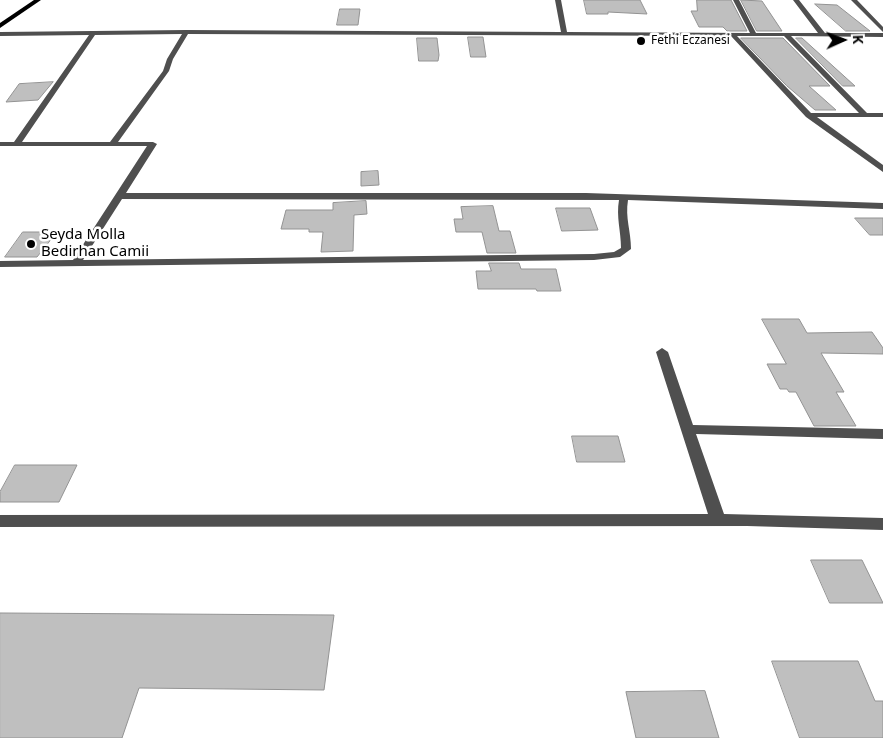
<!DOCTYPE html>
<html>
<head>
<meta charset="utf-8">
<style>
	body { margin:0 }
	#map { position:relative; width:883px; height:738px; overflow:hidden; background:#fff; font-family:"Noto Sans",sans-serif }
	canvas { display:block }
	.north { position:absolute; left:818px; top:15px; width:50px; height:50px; -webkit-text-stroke:4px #fff; paint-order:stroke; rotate:88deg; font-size:14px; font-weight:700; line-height:20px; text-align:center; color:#000 }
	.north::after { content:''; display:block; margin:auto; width:18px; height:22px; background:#000; clip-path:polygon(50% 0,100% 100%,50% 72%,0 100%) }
</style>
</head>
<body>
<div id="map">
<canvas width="883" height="738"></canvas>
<div class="north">K</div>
</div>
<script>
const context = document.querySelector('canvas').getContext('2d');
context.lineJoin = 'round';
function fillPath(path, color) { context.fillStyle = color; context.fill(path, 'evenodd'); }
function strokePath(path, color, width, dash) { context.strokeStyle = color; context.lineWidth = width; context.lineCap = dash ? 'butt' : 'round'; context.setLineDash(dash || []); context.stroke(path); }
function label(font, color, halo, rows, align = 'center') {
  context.font = font + ' "Noto Sans",sans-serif'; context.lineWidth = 5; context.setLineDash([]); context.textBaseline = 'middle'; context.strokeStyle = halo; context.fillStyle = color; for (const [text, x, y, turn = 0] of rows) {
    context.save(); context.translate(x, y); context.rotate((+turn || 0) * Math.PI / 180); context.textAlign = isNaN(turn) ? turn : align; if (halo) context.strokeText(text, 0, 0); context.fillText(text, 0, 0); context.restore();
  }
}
const building = new Path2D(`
	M 584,0 L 640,0 L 647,14 L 608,12 L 608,14 L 587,14 Z
	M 697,0 L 731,0 L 747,31 L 727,31 L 723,27 L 699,27 L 691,11 L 697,11 Z
	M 741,0 L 762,1 L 782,31 L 757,31 Z
	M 815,4 L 837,5 L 870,31 L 846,31 Z
	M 340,9 L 360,9 L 358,25 L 337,25 Z
	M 468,37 L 483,37 L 486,57 L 471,57 Z
	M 417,38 L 437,38 L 439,55 L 438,61 L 419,61 Z
	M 741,38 L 783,38 L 830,86 L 809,86 L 836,110 L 815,110 L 787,86 Z
	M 796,38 L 802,38 L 855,86 L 843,86 Z
	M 53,82 L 38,100 L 6,102 L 19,84 Z
	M 378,171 L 379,185 L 361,186 L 361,172 Z
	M 366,201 L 367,214 L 354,215 L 353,251 L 321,252 L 323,232 L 309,232 L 309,229 L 281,229 L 286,210 L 333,210 L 333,203 Z
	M 493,206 L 499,231 L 510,231 L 516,253 L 487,253 L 482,232 L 456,232 L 454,219 L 463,219 L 461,207 Z
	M 556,208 L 590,208 L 598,230 L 562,231 Z
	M 855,218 L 883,218 L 883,235 L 870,235 Z
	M 23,232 L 57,232 L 37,257 L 5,257 Z
	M 489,263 L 519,263 L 521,269 L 556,269 L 561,291 L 537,291 L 536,289 L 478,289 L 476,271 L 491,271 Z
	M 762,319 L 799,319 L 807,333 L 872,332 L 883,348 L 883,354 L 821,353 L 844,392 L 836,392 L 856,426 L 814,426 L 796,392 L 789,392 L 787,389 L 780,389 L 767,364 L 786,364 Z
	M 572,436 L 618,436 L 625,462 L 577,462 Z
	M 15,465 L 77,465 L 59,502 L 0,502 L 0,492 Z
	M 811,560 L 862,560 L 883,603 L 830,603 Z
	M 0,613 L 334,615 L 324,690 L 139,688 L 122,738 L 0,738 Z
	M 772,661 L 858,661 L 875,701 L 883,701 L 883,738 L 800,738 Z
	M 705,691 L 719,738 L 636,738 L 626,692 Z`);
fillPath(building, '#bfbfbf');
strokePath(building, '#939393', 1);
fillPath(new Path2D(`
	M 555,0 L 561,0 L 567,32 L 750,33 L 733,0 L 739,0 L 756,33 L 818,33 L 793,0 L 799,0 L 825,33 L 883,33 L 883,37 L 791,36 L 867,113 L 883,113 L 883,117 L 817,117 L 883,165 L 883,172 L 806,117 L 731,36 L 188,34 L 173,59 L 169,71 L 118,142 L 153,142 L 157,144 L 126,193 L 586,193 L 883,203 L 883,209 L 628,200 C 625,218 631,231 631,249 L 620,257 L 594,260 L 0,267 L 0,261 L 73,260 L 147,146 L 0,146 L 0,142 L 14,142 L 89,35 L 0,36 L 0,32 L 186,30 L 561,32 ZM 182,34 L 167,59 L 163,71 L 110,142 L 22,142 L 95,35 ZM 737,36 L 784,36 L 859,113 L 811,113 ZM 122,199 L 619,200 C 616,217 621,231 621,248 L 614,252 L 594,254 L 83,260 Z
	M 851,0 L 857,0 L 883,27 L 883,32 Z
	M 662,348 L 668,352 L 693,425 L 883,429 L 883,439 L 696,434 L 724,514 L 883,518 L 883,530 L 747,526 L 0,527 L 0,515 L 708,514 L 656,352 Z`), '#4f4f4f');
fillPath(new Path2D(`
	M 34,0 L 41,0 L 0,28 L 0,23 Z`), '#000');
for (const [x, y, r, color] of [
	[641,41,5,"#000"],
	[31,244,5,"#000"]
]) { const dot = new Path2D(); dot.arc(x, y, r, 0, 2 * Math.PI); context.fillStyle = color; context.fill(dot); strokePath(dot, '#fff', 2); }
label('12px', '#000', '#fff', [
	["Fethi Eczanesi",651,41]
], 'left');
label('15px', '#000', '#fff', [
	["Seyda Molla",41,235],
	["Bedirhan Camii",41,252]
], 'left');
</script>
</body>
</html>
